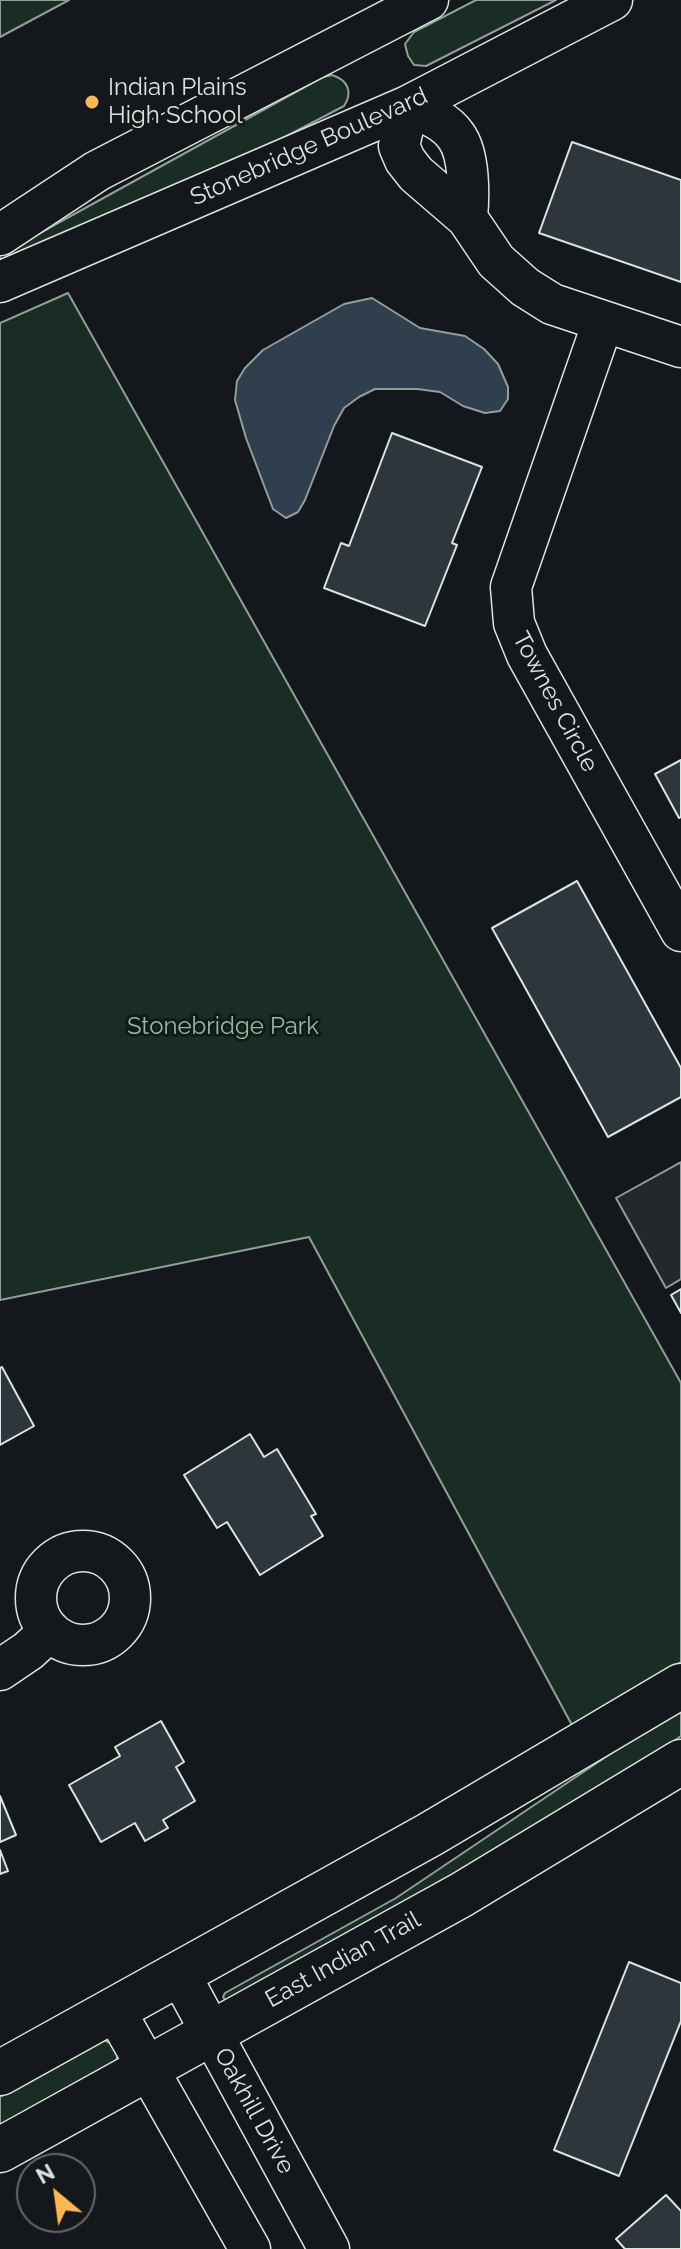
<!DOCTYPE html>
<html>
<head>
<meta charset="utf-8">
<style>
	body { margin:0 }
	#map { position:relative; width:681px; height:2249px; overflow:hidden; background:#14181c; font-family:Raleway,sans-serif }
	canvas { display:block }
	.north { position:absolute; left:16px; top:2153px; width:80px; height:80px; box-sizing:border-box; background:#14181c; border:2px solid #626a69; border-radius:50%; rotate:331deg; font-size:22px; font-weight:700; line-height:32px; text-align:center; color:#d8e6dc }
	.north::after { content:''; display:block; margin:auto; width:28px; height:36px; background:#ffb74d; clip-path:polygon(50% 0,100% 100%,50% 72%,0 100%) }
</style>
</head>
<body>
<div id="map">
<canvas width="681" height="2249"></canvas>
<div class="north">N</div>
</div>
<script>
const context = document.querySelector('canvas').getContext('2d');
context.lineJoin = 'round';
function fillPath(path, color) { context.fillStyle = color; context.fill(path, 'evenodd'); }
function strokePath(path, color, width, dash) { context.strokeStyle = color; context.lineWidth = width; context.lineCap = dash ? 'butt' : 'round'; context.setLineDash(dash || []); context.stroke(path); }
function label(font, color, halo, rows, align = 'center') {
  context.font = font + ' Raleway,sans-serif'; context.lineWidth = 6; context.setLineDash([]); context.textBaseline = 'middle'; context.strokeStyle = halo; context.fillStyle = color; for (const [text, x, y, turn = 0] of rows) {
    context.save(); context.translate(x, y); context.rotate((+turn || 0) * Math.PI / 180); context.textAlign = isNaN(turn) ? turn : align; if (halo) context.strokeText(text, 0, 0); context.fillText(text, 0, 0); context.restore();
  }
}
const green = new Path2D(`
	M 0,0 L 69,0 L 0,37 Z
	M 476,0 L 556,0 L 426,66 L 414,65 L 408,56 L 405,44 L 414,32 Z
	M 332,75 C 348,80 353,92 344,106 L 260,150 L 0,277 L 0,255 L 323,77 Z
	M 68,293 L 681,1383 L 681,1662 L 573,1727 L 309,1237 L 0,1300 L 0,323 Z
	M 681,1710 L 681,1736 L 646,1760 L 520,1837 L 231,2000 L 225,2000 L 223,1997 L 225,1993 L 396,1898 L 625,1744 Z
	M 104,2040 L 114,2045 L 118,2055 L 116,2060 L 0,2125 L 0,2097 L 94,2043 Z`);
fillPath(green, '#1a2d24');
strokePath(green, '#939e99', 2);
const parking = new Path2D(`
	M 681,1162 L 681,1279 L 666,1288 L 616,1198 Z`);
fillPath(parking, '#24282b');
strokePath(parking, '#939e99', 2);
const water = new Path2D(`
	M 372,298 L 420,328 L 465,336 L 484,349 L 498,364 L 508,387 L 508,399 L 500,411 L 485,413 L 463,406 L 440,392 L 417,389 L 375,389 L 359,397 L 344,408 L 334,426 L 305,500 L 298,512 L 286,518 L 273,509 L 246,438 L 235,400 L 237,381 L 245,368 L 263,350 L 344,304 Z`);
fillPath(water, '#2f3f4d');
strokePath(water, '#939e99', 2);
const building = new Path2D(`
	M 572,142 L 681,180 L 681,282 L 539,233 Z
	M 392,433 L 482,467 L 452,543 L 457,545 L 425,626 L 324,588 L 341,543 L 349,546 Z
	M 681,760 L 681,817 L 679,818 L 655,774 Z
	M 577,881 L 681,1068 L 681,1097 L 608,1137 L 492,928 Z
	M 681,1289 L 681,1313 L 671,1295 Z
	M 2,1367 L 34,1426 L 0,1445 L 0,1368 Z
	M 250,1434 L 264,1457 L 277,1449 L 316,1514 L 311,1516 L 323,1536 L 260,1575 L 227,1522 L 217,1528 L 184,1475 Z
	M 161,1721 L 184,1762 L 176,1767 L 195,1801 L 163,1820 L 168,1828 L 145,1841 L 135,1823 L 101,1842 L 69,1785 L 120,1756 L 115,1747 Z
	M 0,1796 L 16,1835 L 0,1842 Z
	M 0,1850 L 8,1871 L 0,1874 Z
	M 629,1962 L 681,1983 L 681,2021 L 619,2176 L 554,2150 Z
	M 666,2195 L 681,2211 L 681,2249 L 625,2249 L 616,2239 Z`);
fillPath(building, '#2c363c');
strokePath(building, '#d8e6dc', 2);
const minor = new Path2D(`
	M 467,218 C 469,196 470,155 456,136 C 445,120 425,113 408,106 L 399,146 L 405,160 L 416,174 L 467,218 L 496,261 L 525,287 L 552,304 L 681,347
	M 0,235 L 97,171 L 428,0
	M 0,282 L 408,106 L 612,0
	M 603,322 L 511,587 L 514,623 L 527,655 L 681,931
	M36 1598a47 47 0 1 1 94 0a47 47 0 1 1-94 0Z
	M 0,1670 L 28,1651 L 50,1631
	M 179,1973 L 329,2249
	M 114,2009 L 250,2249`);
const major = new Path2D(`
	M 0,2073 L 429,1835 L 681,1686
	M 0,2150 L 461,1895 L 681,1762`);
strokePath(minor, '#d8e6dc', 43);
strokePath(major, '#d8e6dc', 47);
strokePath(minor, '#14181c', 40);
strokePath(major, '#14181c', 44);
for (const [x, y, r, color] of [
	[92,102,8,"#ffb74d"]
]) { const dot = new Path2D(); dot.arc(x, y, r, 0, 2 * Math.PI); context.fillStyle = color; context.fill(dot); strokePath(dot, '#14181c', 3); }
label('24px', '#d8e6dc', '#14181c', [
	["Indian Plains",108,88],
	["High School",108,116]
], 'left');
label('24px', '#d8e6dc', '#14181c', [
	["Stonebridge Boulevard",309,147,-24],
	["Townes Circle",555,702,62],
	["East Indian Trail",343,1960,-29],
	["Oakhill Drive",254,2111,61]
]);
label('24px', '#8ac095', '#14181c', [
	["Stonebridge Park",223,1027]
]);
</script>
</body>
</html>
